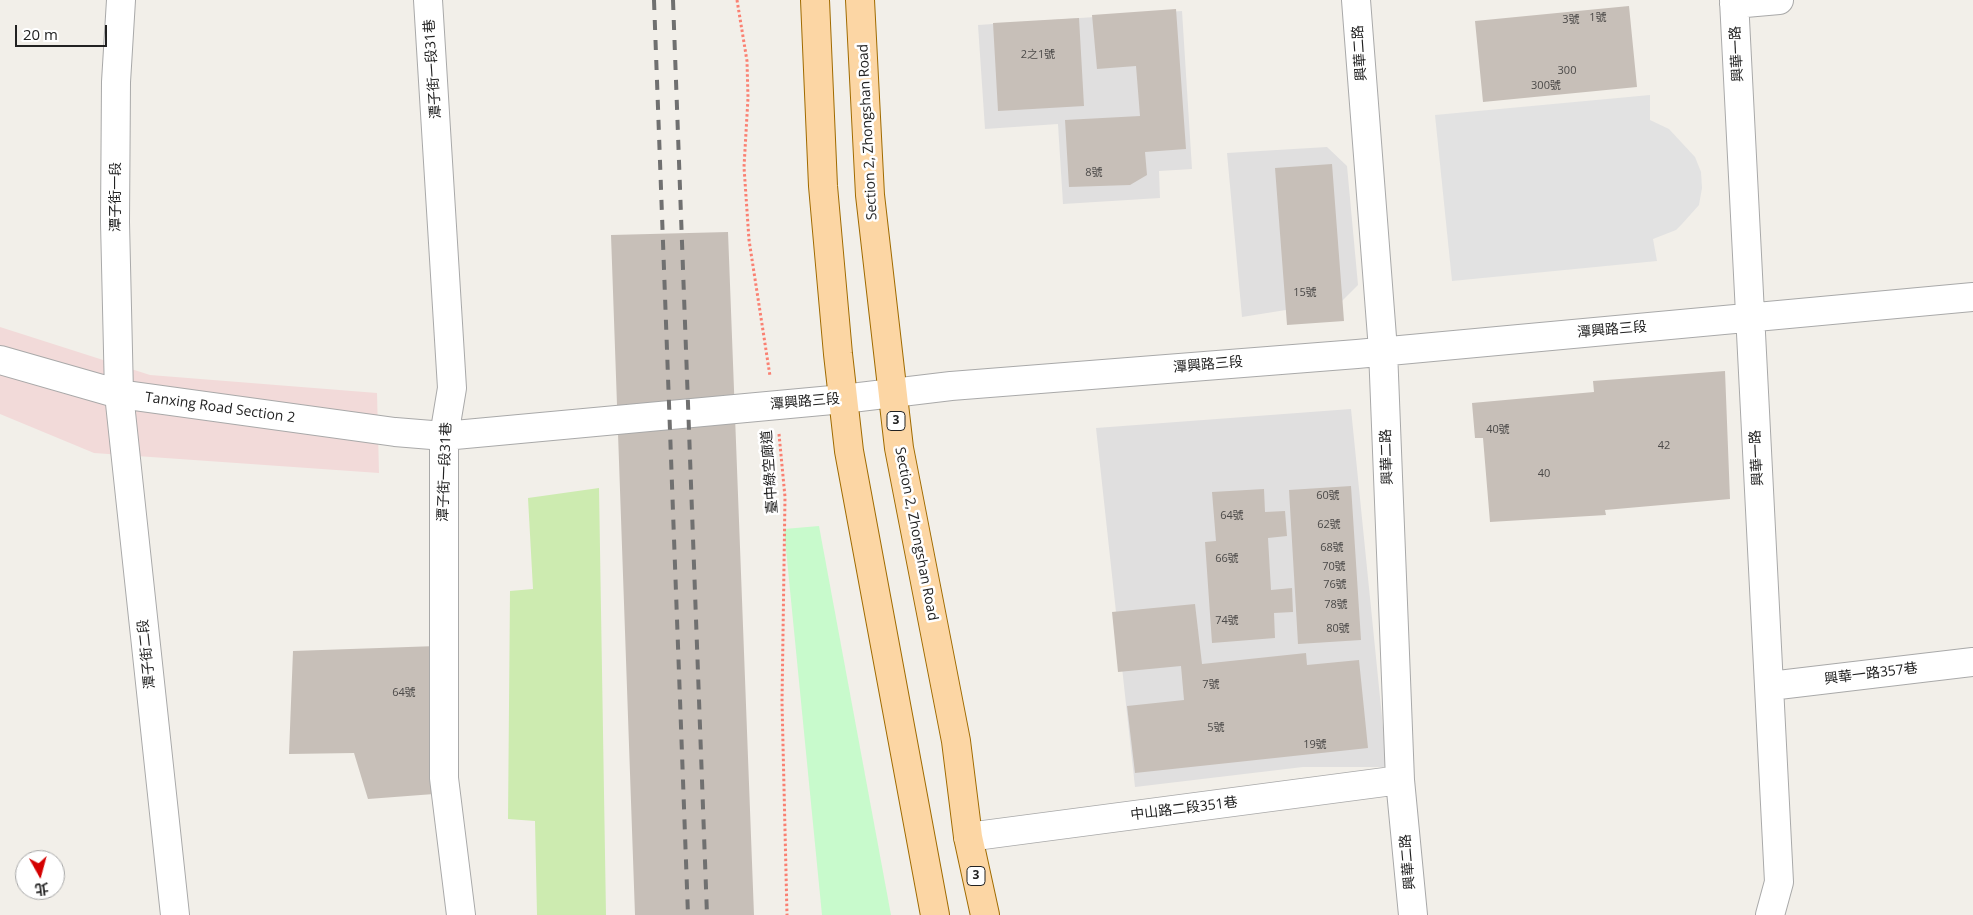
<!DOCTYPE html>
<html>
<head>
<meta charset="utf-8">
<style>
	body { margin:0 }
	#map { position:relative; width:1973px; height:915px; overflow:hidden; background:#f2efe9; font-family:"Open Sans","Noto Sans TC",sans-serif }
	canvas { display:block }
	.north { position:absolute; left:15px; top:850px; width:50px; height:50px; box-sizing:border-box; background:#fff; border:1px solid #a7a7a7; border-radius:50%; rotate:173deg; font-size:14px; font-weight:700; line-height:20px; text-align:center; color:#222 }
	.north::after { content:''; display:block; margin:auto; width:18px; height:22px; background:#d40000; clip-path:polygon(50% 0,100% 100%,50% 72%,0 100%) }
	.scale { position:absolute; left:15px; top:25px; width:92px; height:22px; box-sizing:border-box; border:2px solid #222; border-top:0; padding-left:6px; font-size:15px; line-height:18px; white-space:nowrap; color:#222; -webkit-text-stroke:4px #fff; paint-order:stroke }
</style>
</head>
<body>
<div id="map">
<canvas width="1973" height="915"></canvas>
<div class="north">北</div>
<div class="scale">20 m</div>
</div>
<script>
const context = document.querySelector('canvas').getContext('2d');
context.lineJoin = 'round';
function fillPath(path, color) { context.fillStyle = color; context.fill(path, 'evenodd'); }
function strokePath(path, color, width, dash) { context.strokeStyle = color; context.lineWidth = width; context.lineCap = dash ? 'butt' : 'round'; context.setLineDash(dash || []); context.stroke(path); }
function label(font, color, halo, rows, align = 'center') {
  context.font = font + ' "Open Sans","Noto Sans TC",sans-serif'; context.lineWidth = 5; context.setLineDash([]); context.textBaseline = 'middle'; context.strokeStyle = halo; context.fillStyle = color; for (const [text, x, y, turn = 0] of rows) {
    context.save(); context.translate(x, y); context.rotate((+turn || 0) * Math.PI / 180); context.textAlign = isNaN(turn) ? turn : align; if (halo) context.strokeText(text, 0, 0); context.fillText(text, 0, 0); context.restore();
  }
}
fillPath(new Path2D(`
	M 1182,11 L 1192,169 L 1159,171 L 1160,198 L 1063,204 L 1058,124 L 985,129 L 978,25 Z
	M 1327,147 L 1347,166 L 1358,285 L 1342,301 L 1242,317 L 1227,153 Z
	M 1351,409 L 1387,767 L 1303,767 L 1135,787 L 1096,428 Z`), '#e0dfdf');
fillPath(new Path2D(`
	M 0,327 L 150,375 L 377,393 L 379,473 L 94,453 L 0,414 Z`), '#f2dad9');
fillPath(new Path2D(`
	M 599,488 L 606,915 L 537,915 L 535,821 L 508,819 L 510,591 L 533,589 L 528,498 Z`), '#cdebb0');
fillPath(new Path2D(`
	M 819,526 L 891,915 L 822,915 L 784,529 Z`), '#c8facc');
fillPath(new Path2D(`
	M 1650,95 L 1650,120 L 1669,129 L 1695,157 L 1701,172 L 1702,188 L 1699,205 L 1682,224 L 1676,230 L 1653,239 L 1657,261 L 1452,281 L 1435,115 Z`), '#e2e2e2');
fillPath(new Path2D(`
	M 1629,6 L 1637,87 L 1483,102 L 1475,21 Z
	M 1176,9 L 1186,149 L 1145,152 L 1147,175 L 1130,185 L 1069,187 L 1065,120 L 1140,116 L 1136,66 L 1097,69 L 1092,15 Z
	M 1079,18 L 1084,106 L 998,111 L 993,23 Z
	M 1332,164 L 1344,321 L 1287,325 L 1275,168 Z
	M 728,232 L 754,915 L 635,915 L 611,235 Z
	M 1725,371 L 1730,499 L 1605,510 L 1606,515 L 1490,522 L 1483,438 L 1475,438 L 1472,403 L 1594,392 L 1593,381 Z
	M 1351,486 L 1361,640 L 1298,644 L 1289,490 Z
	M 1264,489 L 1265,512 L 1285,511 L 1287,536 L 1268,538 L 1271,590 L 1292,588 L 1293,612 L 1274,613 L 1275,638 L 1212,643 L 1205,542 L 1216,541 L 1212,492 Z
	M 1195,604 L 1202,664 L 1306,653 L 1307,665 L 1359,660 L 1368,748 L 1135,773 L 1127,706 L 1184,700 L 1181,666 L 1118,672 L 1112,612 Z
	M 437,646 L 434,794 L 368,799 L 354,753 L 289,754 L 293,651 Z`), '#c7bfb8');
const minor = new Path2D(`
	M 121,0 L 116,82 L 115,222 L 119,394 L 175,915
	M 428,0 L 452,388 L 444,436 L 444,778 L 461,915
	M 1356,0 L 1383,350 L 1400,780 L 1413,915
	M 1734,0 L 1779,882 L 1770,915
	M 1734,4 L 1779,0
	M 0,360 L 119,394 L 395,432 L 444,436 L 843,399 L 951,386 L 1357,354 L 1973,297
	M 1770,686 L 1973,662
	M 968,837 L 1400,780`);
const major = new Path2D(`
	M 815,0 L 823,186 L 838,354 L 849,451 L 935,915
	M 860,0 L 870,195 L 899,448 L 956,741 L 968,837 L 985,915`);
strokePath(minor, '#a9a9a9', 30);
strokePath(major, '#a06b00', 30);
strokePath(new Path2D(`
	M 737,0 L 747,61 L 748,98 L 744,167 L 749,240 L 770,376
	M 779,434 L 785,497 L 782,702 L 787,915`), '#fa8072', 3, [2.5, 2.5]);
strokePath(minor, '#fff', 28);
strokePath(major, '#fcd6a4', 28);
strokePath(new Path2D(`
	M 654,0 L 688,915
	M 673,0 L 707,915`), '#707070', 4, [10, 10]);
label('11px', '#4b4948', null, [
	["1號",1598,18],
	["3號",1571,20],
	["2之1號",1038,55],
	["300",1567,71],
	["300號",1546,86],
	["8號",1094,173],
	["15號",1305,293],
	["40號",1498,430],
	["42",1664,446],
	["40",1544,474],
	["60號",1328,496],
	["64號",1232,516],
	["62號",1329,525],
	["68號",1332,548],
	["66號",1227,559],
	["70號",1334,567],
	["76號",1335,585],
	["78號",1336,605],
	["74號",1227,621],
	["80號",1338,629],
	["7號",1211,685],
	["64號",404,693],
	["5號",1216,728],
	["19號",1315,745]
]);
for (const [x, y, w] of [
	[896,421,18],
	[976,876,18]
]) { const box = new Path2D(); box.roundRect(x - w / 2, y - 9.5, w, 19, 4); context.fillStyle = '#fff'; context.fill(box); strokePath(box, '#222', 1); }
label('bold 12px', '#222', null, [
	["3",896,421],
	["3",976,876]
]);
label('14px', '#222', '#fff', [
	["興華二路",1360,53,-94],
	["興華一路",1737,54,-93],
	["潭子街一段31巷",433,69,-94],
	["Section 2, Zhongshan Road",868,132,-93],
	["潭子街一段",116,197,-90],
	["潭興路三段",1612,330,-5],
	["潭興路三段",1208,365,-5],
	["潭興路三段",805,402,-5],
	["Tanxing Road Section 2",220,408,8],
	["興華二路",1387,457,-92],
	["興華一路",1757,458,-93],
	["潭子街一段31巷",445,472,-88],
	["臺中綠空廊道",770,472,-94],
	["Section 2, Zhongshan Road",916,534,79],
	["潭子街二段",147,654,-96],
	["興華一路357巷",1871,674,-7],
	["中山路二段351巷",1184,809,-7],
	["興華二路",1408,862,-95]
]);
</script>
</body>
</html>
